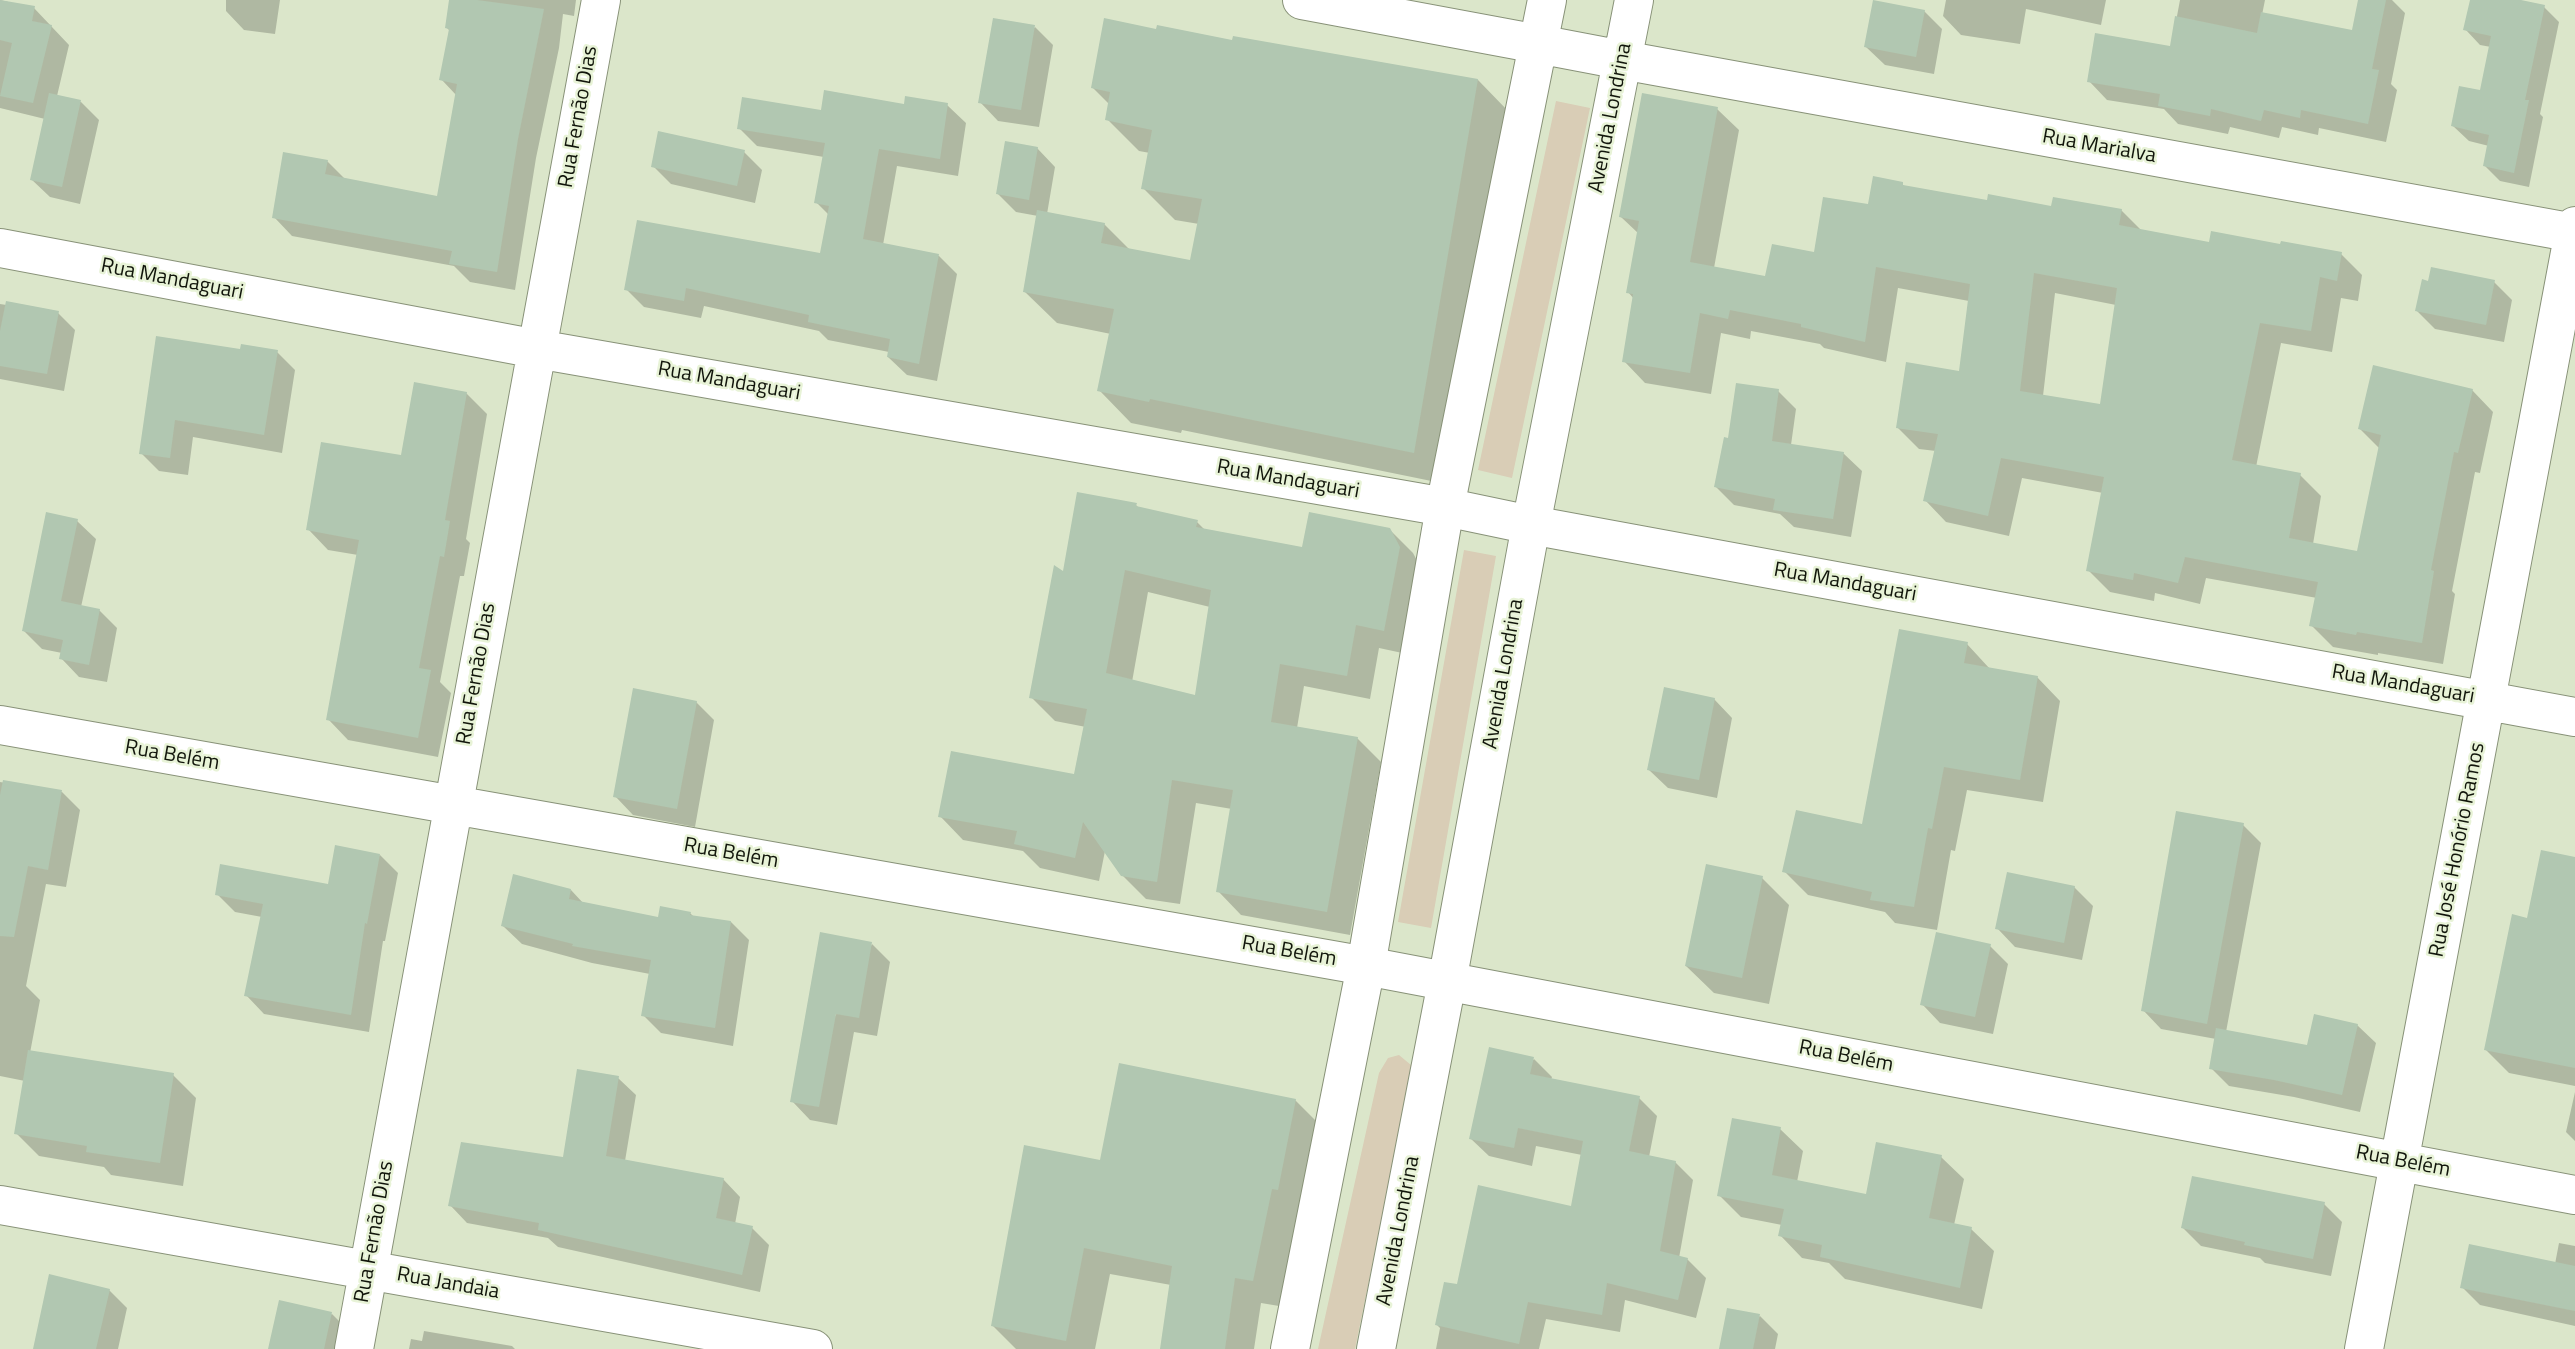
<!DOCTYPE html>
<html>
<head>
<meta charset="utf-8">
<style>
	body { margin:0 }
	canvas { display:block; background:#dbe6ca }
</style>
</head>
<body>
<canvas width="2575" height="1349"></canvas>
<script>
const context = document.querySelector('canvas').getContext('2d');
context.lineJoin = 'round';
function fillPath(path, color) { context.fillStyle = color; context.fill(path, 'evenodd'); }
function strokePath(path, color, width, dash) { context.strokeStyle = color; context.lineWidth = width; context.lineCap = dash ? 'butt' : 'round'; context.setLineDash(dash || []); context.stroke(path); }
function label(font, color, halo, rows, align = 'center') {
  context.font = font + ' "Titillium Web",sans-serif'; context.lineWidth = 5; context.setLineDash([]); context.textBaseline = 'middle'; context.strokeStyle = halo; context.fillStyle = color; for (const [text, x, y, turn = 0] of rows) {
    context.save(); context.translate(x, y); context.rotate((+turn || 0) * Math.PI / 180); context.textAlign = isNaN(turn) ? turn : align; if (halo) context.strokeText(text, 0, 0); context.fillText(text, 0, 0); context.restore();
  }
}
fillPath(new Path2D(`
	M 1556,101 L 1590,108 L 1512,478 L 1478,470 Z
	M 1464,550 L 1496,556 L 1431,928 L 1398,922 Z
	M 1399,1055 L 1411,1065 L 1411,1075 L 1355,1349 L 1318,1349 L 1379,1073 L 1388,1058 Z`), '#d9cdb6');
fillPath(new Path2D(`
	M 0,0 L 34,8 L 69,45 L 57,96 L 81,102 L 99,120 L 80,204 L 50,197 L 31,179 L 45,119 L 0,108 Z
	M 226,0 L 280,0 L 275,34 L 244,30 L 226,11 Z
	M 450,0 L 576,0 L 574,16 L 563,14 L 559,48 L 536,158 L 515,290 L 470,282 L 454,266 L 292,236 L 274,217 L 327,161 L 345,179 L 439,198 L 457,96 L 441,79 L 450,31 L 447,28 Z
	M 1946,0 L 2106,0 L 2101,25 L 2026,9 L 2020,44 L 1961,35 L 1943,16 Z
	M 2180,0 L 2265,0 L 2262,15 L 2353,32 L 2360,0 L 2392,0 L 2405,13 L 2391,84 L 2397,90 L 2386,142 L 2319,128 L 2318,135 L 2282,127 L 2279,138 L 2230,127 L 2228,134 L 2178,124 L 2164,109 L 2107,100 L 2089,81 L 2171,48 Z
	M 2471,0 L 2513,0 L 2544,7 L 2559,22 L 2540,114 L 2543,117 L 2529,187 L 2500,181 L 2485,166 L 2489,146 L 2469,141 L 2453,126 L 2481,92 L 2491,47 L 2480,45 L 2465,29 Z
	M 1924,11 L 1942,29 L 1934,74 L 1885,65 L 1866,47 Z
	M 1035,27 L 1053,45 L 1039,127 L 998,121 L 980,102 Z
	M 1158,31 L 1478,80 L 1510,113 L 1446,484 L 1182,430 L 1181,433 L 1131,423 L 1099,390 L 1111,334 L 1057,323 L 1024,291 L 1038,216 L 1016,212 L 998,194 L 1037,148 L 1055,167 L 1047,214 L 1104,224 L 1130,250 L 1191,262 L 1199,224 L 1175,220 L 1143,188 L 1150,153 L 1139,151 L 1107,119 L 1110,105 L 1093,88 Z
	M 947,105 L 966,123 L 958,176 L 897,166 L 883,245 L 939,256 L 957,274 L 937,381 L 907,375 L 888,357 L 889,352 L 828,340 L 819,331 L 704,306 L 701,318 L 644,307 L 626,289 L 821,255 L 829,215 L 816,202 L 824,157 L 757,146 L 739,128 L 822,112 Z
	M 1717,109 L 1739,130 L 1714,268 L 1766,279 L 1815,254 L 1869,206 L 1902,184 L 1905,187 L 1989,202 L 2052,208 L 2121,210 L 2142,231 L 2210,244 L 2341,254 L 2362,275 L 2358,301 L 2341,298 L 2332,352 L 2281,343 L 2256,467 L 2300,475 L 2321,496 L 2313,544 L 2358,553 L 2379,448 L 2360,429 L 2472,390 L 2493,412 L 2480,473 L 2475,472 L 2452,591 L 2455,594 L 2443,664 L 2378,653 L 2378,655 L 2333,647 L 2311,625 L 2317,598 L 2206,578 L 2200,604 L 2155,593 L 2154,601 L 2110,592 L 2088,570 L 2103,493 L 2022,478 L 2009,536 L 1946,522 L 1925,500 L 1936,451 L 1919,449 L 1897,427 L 1961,373 L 1969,301 L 1898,288 L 1886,362 L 1824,348 L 1820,344 L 1751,331 L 1750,339 L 1721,333 L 1711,394 L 1645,383 L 1624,361 L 1634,299 L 1628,292 L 1639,234 L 1621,217 ZM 2055,293 L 2116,305 L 2101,406 L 2043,396 Z
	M 744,152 L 762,170 L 755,203 L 671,184 L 653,166 Z
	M 2494,282 L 2512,300 L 2504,342 L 2435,329 L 2417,311 L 2429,283 Z
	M 0,304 L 58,313 L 75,330 L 64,391 L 0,379 Z
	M 242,351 L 277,352 L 295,370 L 282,453 L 193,437 L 188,475 L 159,471 L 141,453 Z
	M 1778,391 L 1796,409 L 1791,445 L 1843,453 L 1862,471 L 1851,537 L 1794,527 L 1780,514 L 1734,505 L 1716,487 L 1730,440 Z
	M 466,393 L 487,414 L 466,539 L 470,543 L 464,576 L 460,576 L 440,682 L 451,693 L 438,757 L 348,740 L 328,719 L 358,555 L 328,550 L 308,529 L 402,457 Z
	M 1136,505 L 1139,508 L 1197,522 L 1206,531 L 1304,549 L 1389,529 L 1413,553 L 1423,572 L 1407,654 L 1379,648 L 1370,699 L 1304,686 L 1297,728 L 1357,738 L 1381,762 L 1350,935 L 1241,915 L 1218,891 L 1232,809 L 1196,803 L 1180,904 L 1146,899 L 1122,875 L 1105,851 L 1099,881 L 1040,868 L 1023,851 L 963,840 L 940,816 L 1076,776 L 1086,727 L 1055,721 L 1031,697 L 1064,574 ZM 1148,592 L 1210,607 L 1196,697 L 1132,682 Z
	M 77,521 L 96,539 L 81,607 L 99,610 L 117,628 L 107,682 L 79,677 L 61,658 L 62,653 L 42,649 L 24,631 Z
	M 1967,644 L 1990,669 L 2037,677 L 2060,701 L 2043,802 L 1967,790 L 1955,851 L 1951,850 L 1937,930 L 1895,923 L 1885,912 L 1808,895 L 1784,871 L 1864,827 Z
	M 1714,699 L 1732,718 L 1717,798 L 1668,788 L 1649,770 Z
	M 696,702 L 714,720 L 695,827 L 633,815 L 615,796 Z
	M 0,782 L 62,792 L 80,810 L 66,887 L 46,884 L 26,986 L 40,1000 L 30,1053 L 173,1075 L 196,1098 L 183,1186 L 111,1175 L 104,1167 L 39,1156 L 16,1133 L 25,1081 L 0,1076 Z
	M 2243,825 L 2261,843 L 2226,1032 L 2308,1047 L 2357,1025 L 2376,1043 L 2360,1112 L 2294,1097 L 2229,1086 L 2211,1068 L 2216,1039 L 2161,1029 L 2143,1010 Z
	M 380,855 L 398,873 L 385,941 L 383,941 L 369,1032 L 264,1014 L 246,995 L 262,917 L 235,912 L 217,894 L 329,886 Z
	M 2575,859 L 2575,1086 L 2509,1073 L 2486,1050 L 2529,920 Z
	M 1762,878 L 1789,905 L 1769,1004 L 1714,993 L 1686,966 Z
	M 2074,887 L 2093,906 L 2082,960 L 2015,947 L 1997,928 Z
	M 571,890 L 584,904 L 660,919 L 690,913 L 694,917 L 731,922 L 749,940 L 733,1046 L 661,1033 L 643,1015 L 650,974 L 592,963 L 522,944 L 503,926 Z
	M 872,944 L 890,962 L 877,1036 L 854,1032 L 837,1125 L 810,1120 L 792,1101 Z
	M 1990,946 L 2008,964 L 1993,1034 L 1940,1023 L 1922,1004 Z
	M 1534,1059 L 1552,1077 L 1551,1080 L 1639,1098 L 1657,1116 L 1649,1157 L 1675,1162 L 1693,1180 L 1679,1258 L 1687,1259 L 1706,1278 L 1696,1318 L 1625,1300 L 1620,1332 L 1546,1319 L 1539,1349 L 1436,1349 L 1440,1328 L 1437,1325 L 1458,1287 L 1572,1208 L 1582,1155 L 1536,1146 L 1532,1166 L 1489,1156 L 1470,1138 Z
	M 618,1078 L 636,1095 L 625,1161 L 723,1179 L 740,1197 L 735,1224 L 752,1228 L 769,1245 L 760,1292 L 558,1247 L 548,1238 L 467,1223 L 450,1205 L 564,1159 Z
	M 2575,1092 L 2575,1141 L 2566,1132 Z
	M 1295,1100 L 1321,1126 L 1279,1306 L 1261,1303 L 1254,1349 L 1161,1349 L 1171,1285 L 1110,1274 L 1095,1349 L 1016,1349 L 993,1326 L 1101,1162 Z
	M 1780,1129 L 1803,1151 L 1797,1182 L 1867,1196 L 1941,1157 L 1964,1179 L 1954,1225 L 1971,1229 L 1994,1251 L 1982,1309 L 1845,1279 L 1829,1263 L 1802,1258 L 1780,1235 L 1782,1225 L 1741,1217 L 1719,1195 Z
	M 2324,1204 L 2342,1222 L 2331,1276 L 2265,1263 L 2260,1258 L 2201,1246 L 2182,1227 Z
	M 2559,1243 L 2575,1246 L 2575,1326 L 2480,1305 L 2462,1287 L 2555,1264 Z
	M 109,1290 L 127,1308 L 118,1349 L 35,1349 Z
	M 332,1314 L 350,1332 L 346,1349 L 270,1349 Z
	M 1760,1316 L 1778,1334 L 1775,1349 L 1721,1349 Z
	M 424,1331 L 512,1346 L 515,1349 L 409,1349 L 411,1339 L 422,1341 Z`), '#0003');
fillPath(new Path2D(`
	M 0,0 L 35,6 L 32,21 L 52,25 L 33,103 L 0,96 L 12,43 L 0,40 Z
	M 449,0 L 477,0 L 544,9 L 518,139 L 497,272 L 449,264 L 452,251 L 272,218 L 283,152 L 328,160 L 325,174 L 437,196 L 457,84 L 439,80 L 449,29 L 445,28 Z
	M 1873,0 L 1925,10 L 1916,57 L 1864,47 Z
	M 2358,0 L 2386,0 L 2372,69 L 2379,70 L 2368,124 L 2301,110 L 2300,118 L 2264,110 L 2261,121 L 2211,109 L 2210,116 L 2158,106 L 2160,94 L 2087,82 L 2095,33 L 2170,46 L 2175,16 L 2257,33 L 2261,12 L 2352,30 Z
	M 2470,0 L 2521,0 L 2545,5 L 2525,100 L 2529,100 L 2514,173 L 2483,166 L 2489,135 L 2451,126 L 2459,86 L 2480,90 L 2491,36 L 2463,30 Z
	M 993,18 L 1035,25 L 1021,110 L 978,103 Z
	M 1104,18 L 1156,29 L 1157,25 L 1232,40 L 1233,36 L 1478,79 L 1414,453 L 1150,399 L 1149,402 L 1097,391 L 1114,309 L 1023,292 L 1037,210 L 1105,223 L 1101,243 L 1190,260 L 1202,199 L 1141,189 L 1152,130 L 1105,120 L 1110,92 L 1091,88 Z
	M 824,90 L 904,104 L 905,96 L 948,103 L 940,159 L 879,149 L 863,239 L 939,254 L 919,364 L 887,357 L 890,339 L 808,322 L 809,315 L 686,288 L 684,301 L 624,290 L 637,220 L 820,253 L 829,206 L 814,203 L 825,143 L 737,129 L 742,97 L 821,110 Z
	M 49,93 L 81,100 L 62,187 L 30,180 Z
	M 1642,93 L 1718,107 L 1690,262 L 1765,276 L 1772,244 L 1814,252 L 1823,197 L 1868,204 L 1873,176 L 1903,182 L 1903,185 L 1987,200 L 1988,194 L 2051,206 L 2053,197 L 2122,209 L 2119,225 L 2209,242 L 2211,231 L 2280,244 L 2281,241 L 2342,252 L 2337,281 L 2320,277 L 2311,331 L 2260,323 L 2232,460 L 2301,473 L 2289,538 L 2357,551 L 2381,435 L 2358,429 L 2373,365 L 2473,389 L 2458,453 L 2454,452 L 2431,570 L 2434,571 L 2422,643 L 2357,632 L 2356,635 L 2309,626 L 2318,582 L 2185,557 L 2178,583 L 2134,573 L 2133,580 L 2086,571 L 2104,477 L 2001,458 L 1988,516 L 1923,501 L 1938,434 L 1896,428 L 1906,362 L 1959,371 L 1970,284 L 1876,267 L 1865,342 L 1801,327 L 1801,324 L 1730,310 L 1728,319 L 1700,313 L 1690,373 L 1622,362 L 1633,294 L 1626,293 L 1639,221 L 1619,217 ZM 2034,273 L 2117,288 L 2100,404 L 2020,391 Z
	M 658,131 L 745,150 L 737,186 L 651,167 Z
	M 1005,141 L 1038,147 L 1029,200 L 996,194 Z
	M 2431,267 L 2495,280 L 2486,325 L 2415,311 L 2422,279 L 2428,281 Z
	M 6,301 L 59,311 L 47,374 L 0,366 L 0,331 Z
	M 156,336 L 240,349 L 241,344 L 278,350 L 264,435 L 175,420 L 170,458 L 139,454 Z
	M 414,382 L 467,392 L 445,520 L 450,521 L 444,557 L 440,556 L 419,668 L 431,670 L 418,738 L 326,720 L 359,540 L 306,530 L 321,442 L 401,455 Z
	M 1736,383 L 1779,389 L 1772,441 L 1844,452 L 1833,519 L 1773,510 L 1775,499 L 1714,487 L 1724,437 L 1728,438 Z
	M 1077,492 L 1137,503 L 1136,506 L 1198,520 L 1196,527 L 1302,547 L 1309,512 L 1390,528 L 1400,547 L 1384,631 L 1356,625 L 1347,676 L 1280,664 L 1271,722 L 1358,737 L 1327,912 L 1216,892 L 1233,790 L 1172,780 L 1157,882 L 1121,876 L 1083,822 L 1075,858 L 1014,844 L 1017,831 L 938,817 L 951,751 L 1074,774 L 1087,709 L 1029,698 L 1054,565 L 1063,571 ZM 1125,570 L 1211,590 L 1195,695 L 1106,673 Z
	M 46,512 L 78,519 L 61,601 L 100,609 L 89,665 L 59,659 L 63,640 L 22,631 Z
	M 1899,629 L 1968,642 L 1964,663 L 2038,676 L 2020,780 L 1944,767 L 1932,829 L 1928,828 L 1914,907 L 1870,900 L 1872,892 L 1782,872 L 1796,810 L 1862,824 Z
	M 1664,687 L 1715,698 L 1699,780 L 1647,770 Z
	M 633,688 L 697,701 L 677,809 L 613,797 Z
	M 3,780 L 62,790 L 48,870 L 28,866 L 14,937 L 0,936 L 0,795 Z
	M 2176,811 L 2244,823 L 2207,1024 L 2141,1011 Z
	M 335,845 L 380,854 L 367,924 L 365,923 L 351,1015 L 244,996 L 263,904 L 215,895 L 220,864 L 328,884 Z
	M 2541,850 L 2575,857 L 2575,1068 L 2484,1050 L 2512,914 L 2527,918 Z
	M 1706,864 L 1763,876 L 1742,978 L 1685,966 Z
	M 2007,872 L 2075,886 L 2064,943 L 1995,929 Z
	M 513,874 L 571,889 L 569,899 L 658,917 L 660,906 L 691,912 L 690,915 L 731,921 L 715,1028 L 641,1016 L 651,960 L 572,946 L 573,944 L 501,926 Z
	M 820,932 L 872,942 L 859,1018 L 836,1014 L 819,1107 L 790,1102 Z
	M 1936,932 L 1991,944 L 1975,1017 L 1920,1005 Z
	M 2314,1014 L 2358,1024 L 2342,1095 L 2274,1080 L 2209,1069 L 2216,1028 L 2307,1045 Z
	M 1489,1047 L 1534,1057 L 1530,1074 L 1640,1096 L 1629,1151 L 1676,1161 L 1660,1251 L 1688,1258 L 1678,1300 L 1607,1283 L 1602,1315 L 1528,1302 L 1519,1344 L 1435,1325 L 1444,1282 L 1457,1284 L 1478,1185 L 1571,1206 L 1583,1141 L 1518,1128 L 1514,1148 L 1469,1139 Z
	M 28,1050 L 174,1073 L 160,1163 L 86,1152 L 87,1146 L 14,1134 Z
	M 1119,1063 L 1296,1099 L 1278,1190 L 1272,1189 L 1253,1281 L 1235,1278 L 1225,1349 L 1160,1349 L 1172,1266 L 1084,1248 L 1066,1341 L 991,1326 L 1024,1145 L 1100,1160 Z
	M 577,1069 L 619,1076 L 606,1156 L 724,1178 L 716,1218 L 753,1226 L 742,1275 L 538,1230 L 539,1223 L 448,1206 L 461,1142 L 563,1157 Z
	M 1732,1118 L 1781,1127 L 1772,1175 L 1866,1194 L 1876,1142 L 1942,1155 L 1929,1218 L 1972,1227 L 1960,1288 L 1820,1257 L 1822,1245 L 1778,1236 L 1784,1209 L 1717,1196 Z
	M 2192,1176 L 2325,1202 L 2313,1259 L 2244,1245 L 2245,1242 L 2181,1228 Z
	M 2469,1244 L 2575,1266 L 2575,1311 L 2460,1288 Z
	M 49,1274 L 110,1289 L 96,1349 L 33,1349 Z
	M 279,1300 L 332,1312 L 324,1349 L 268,1349 Z
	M 1727,1308 L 1760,1314 L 1753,1349 L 1719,1349 Z`), '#b1c7b1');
const minor = new Path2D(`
	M 1622,60 L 2575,233
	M 0,248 L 537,349 L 1445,507 L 1531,525 L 2575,717
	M 0,725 L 1366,966 L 2575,1195
	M 0,1205 L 813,1349
	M 354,1349 L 601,0
	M 2364,1349 L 2575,226`);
const tertiary = new Path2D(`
	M 1302,0 L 1538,44`);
const secondary = new Path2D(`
	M 1538,44 L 1622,60
	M 1290,1349 L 1366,966 L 1445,507 L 1547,0
	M 1376,1349 L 1447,982 L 1531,525 L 1634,0`);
strokePath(minor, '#889278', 40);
strokePath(tertiary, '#889278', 40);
strokePath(secondary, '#889278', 40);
strokePath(minor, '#fff', 38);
strokePath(tertiary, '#fff', 38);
strokePath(secondary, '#fff', 38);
label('21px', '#11150b', '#e8f3d7', [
	["Rua Fernão Dias",579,117,-80],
	["Avenida Londrina",1611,118,-79],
	["Rua Marialva",2099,147,10],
	["Rua Mandaguari",172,280,11],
	["Rua Mandaguari",729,382,10],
	["Rua Mandaguari",1288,480,10],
	["Rua Mandaguari",1845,583,10],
	["Rua Fernão Dias",477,674,-80],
	["Avenida Londrina",1504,674,-80],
	["Rua Mandaguari",2403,685,10],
	["Rua Belém",172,756,10],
	["Rua José Honório Ramos",2458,850,-79],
	["Rua Belém",731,854,10],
	["Rua Belém",1289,952,10],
	["Rua Belém",1846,1057,11],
	["Rua Belém",2403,1162,11],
	["Avenida Londrina",1399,1231,-79],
	["Rua Fernão Dias",375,1232,-80],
	["Rua Jandaia",448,1284,10]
]);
</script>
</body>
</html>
